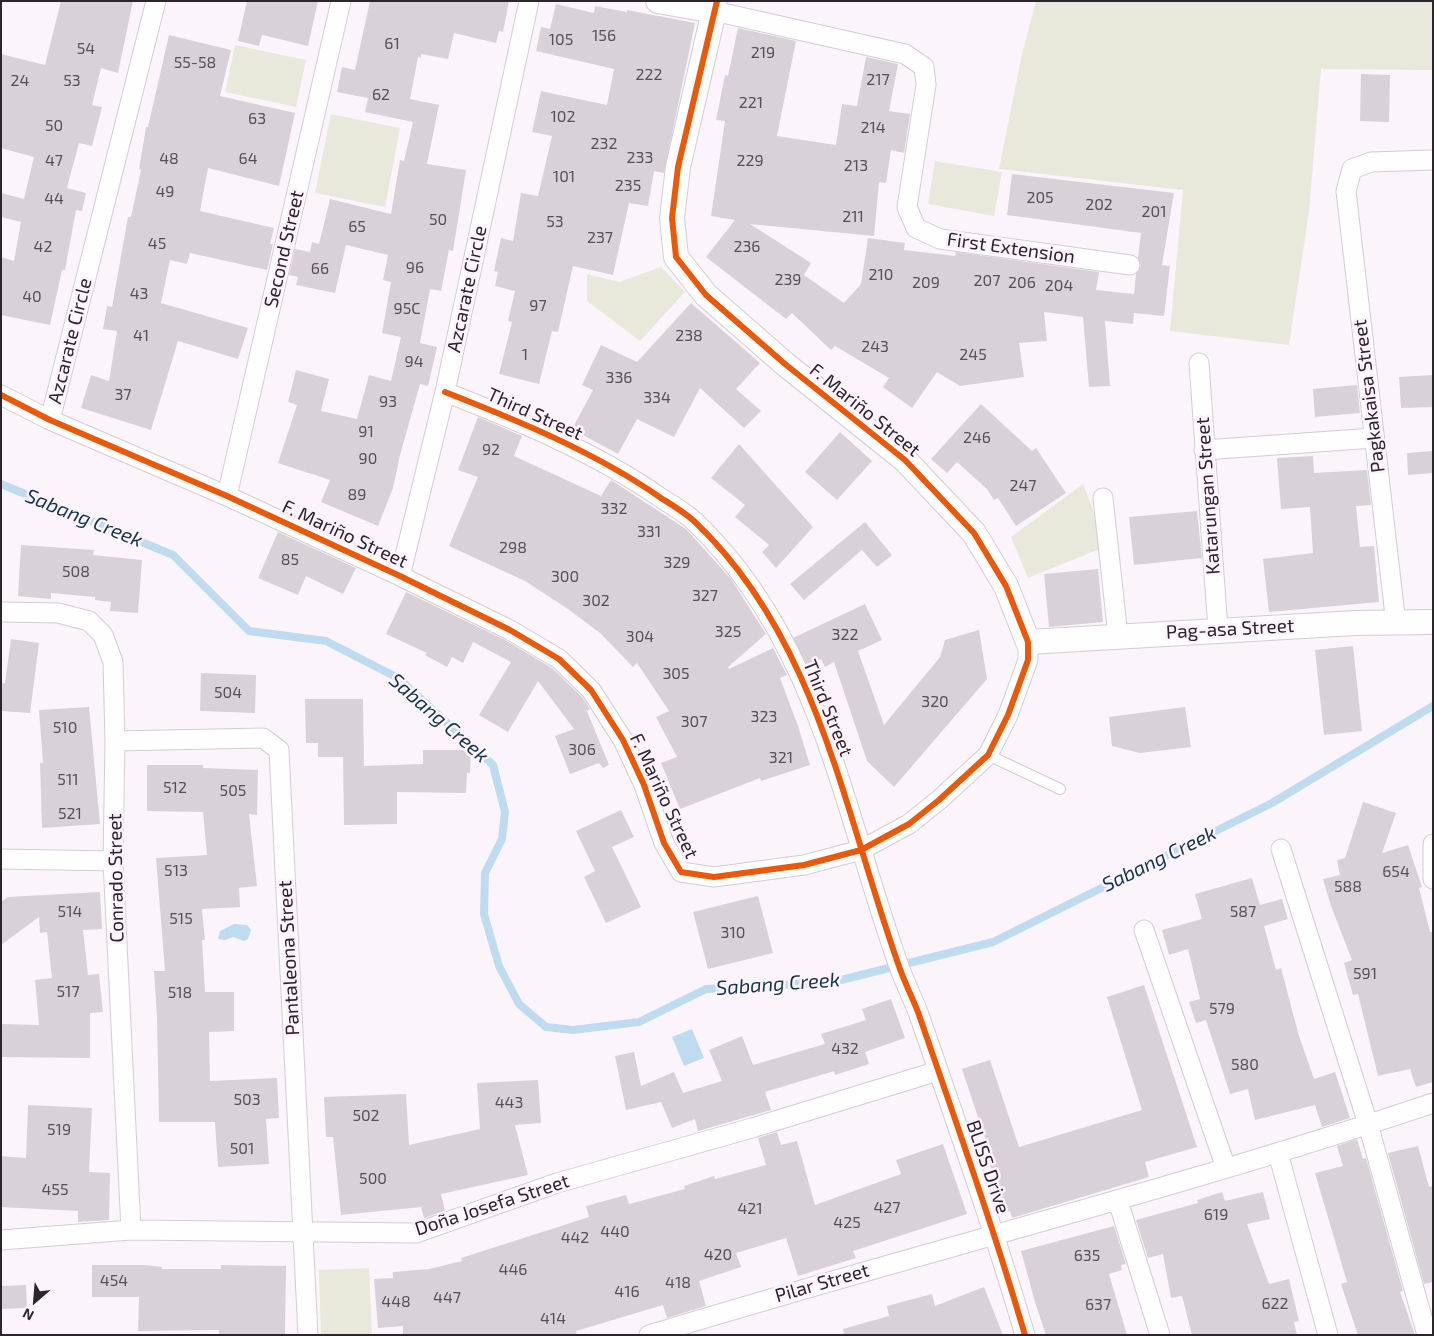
<!DOCTYPE html>
<html>
<head>
<meta charset="utf-8">
<style>
	body { margin:0 }
	#map { position:relative; width:1434px; height:1336px; overflow:hidden; background:#fbf5fb; font-family:"Exo 2",sans-serif }
	canvas { display:block }
	.frame { position:absolute; inset:0; border:2px solid #2c252b; pointer-events:none }
	.north { position:absolute; left:10px; top:1276px; width:50px; height:50px; -webkit-text-stroke:4px #fef2fd; paint-order:stroke; rotate:207deg; font-size:14px; font-weight:700; line-height:20px; text-align:center; color:#2c252b }
	.north::after { content:''; display:block; margin:auto; width:18px; height:22px; background:#2c252b; clip-path:polygon(50% 0,100% 100%,50% 72%,0 100%) }
</style>
</head>
<body>
<div id="map">
<canvas width="1434" height="1336"></canvas>
<div class="frame"></div>
<div class="north">N</div>
</div>
<script>
const context = document.querySelector('canvas').getContext('2d');
context.lineJoin = 'round';
function fillPath(path, color) { context.fillStyle = color; context.fill(path, 'evenodd'); }
function strokePath(path, color, width, dash) { context.strokeStyle = color; context.lineWidth = width; context.lineCap = dash ? 'butt' : 'round'; context.setLineDash(dash || []); context.stroke(path); }
function label(font, color, halo, rows, align = 'center') {
  context.font = font + ' "Exo 2",sans-serif'; context.lineWidth = 5; context.setLineDash([]); context.textBaseline = 'middle'; context.strokeStyle = halo; context.fillStyle = color; for (const [text, x, y, turn = 0] of rows) {
    context.save(); context.translate(x, y); context.rotate((+turn || 0) * Math.PI / 180); context.textAlign = isNaN(turn) ? turn : align; if (halo) context.strokeText(text, 0, 0); context.fillText(text, 0, 0); context.restore();
  }
}
fillPath(new Path2D(`
	M 1036,1 L 1433,1 L 1433,70 L 1321,69 L 1309,211 L 1289,345 L 1170,331 L 1183,190 L 999,169 L 1022,54 Z
	M 235,45 L 306,60 L 296,107 L 225,92 Z
	M 331,114 L 400,128 L 385,207 L 315,193 Z
	M 935,161 L 1002,172 L 994,216 L 928,204 Z
	M 661,267 L 685,292 L 640,341 L 587,301 L 587,274 L 619,282 Z
	M 1083,484 L 1107,546 L 1028,578 L 1011,537 Z
	M 369,1268 L 372,1335 L 321,1335 L 319,1270 Z`), '#e8e8db');
fillPath(new Path2D(`
	M 234,924 L 247,925 L 251,930 L 248,939 L 244,941 L 233,937 L 225,940 L 218,939 L 220,931 Z
	M 692,1029 L 704,1058 L 684,1066 L 672,1037 Z`), '#bedbef');
strokePath(new Path2D(`
	M 1,484 L 173,555 L 249,631 L 326,641 L 398,678 L 493,765 L 505,812 L 502,839 L 485,873 L 484,914 L 499,966 L 519,1004 L 546,1027 L 573,1030 L 639,1022 L 706,989 L 833,982 L 993,942 L 1272,803 L 1433,706`), '#bedbef', 8);
fillPath(new Path2D(`
	M 61,1 L 133,1 L 118,73 L 101,68 L 92,105 L 102,107 L 92,146 L 79,143 L 72,169 L 67,188 L 86,193 L 82,211 L 76,210 L 65,270 L 62,270 L 50,325 L 1,315 L 1,257 L 14,261 L 21,222 L 1,217 L 1,193 L 24,199 L 34,157 L 1,148 L 1,54 L 45,65 Z
	M 247,1 L 318,1 L 308,46 L 262,35 L 259,46 L 238,41 Z
	M 370,1 L 509,1 L 503,32 L 499,31 L 496,43 L 454,33 L 448,59 L 421,54 L 421,58 L 418,57 L 410,99 L 439,105 L 427,164 L 466,170 L 453,251 L 449,250 L 441,291 L 430,289 L 420,343 L 437,347 L 428,386 L 420,384 L 400,455 L 393,488 L 378,526 L 321,502 L 330,480 L 278,463 L 297,405 L 288,402 L 296,370 L 329,379 L 321,411 L 357,419 L 369,375 L 391,381 L 401,337 L 382,333 L 391,282 L 383,280 L 388,255 L 346,245 L 335,293 L 296,285 L 298,277 L 289,275 L 295,249 L 310,252 L 312,242 L 319,244 L 330,199 L 391,214 L 400,160 L 404,161 L 413,122 L 365,112 L 368,98 L 337,92 L 342,67 L 355,70 Z
	M 556,4 L 594,13 L 595,6 L 627,12 L 627,10 L 695,23 L 664,173 L 654,171 L 648,206 L 629,203 L 613,275 L 573,266 L 558,332 L 552,331 L 539,384 L 499,374 L 512,322 L 508,321 L 515,291 L 495,286 L 498,272 L 494,271 L 501,238 L 513,241 L 521,193 L 538,196 L 552,136 L 532,132 L 541,91 L 607,105 L 614,69 L 536,51 L 541,27 L 550,29 Z
	M 738,28 L 796,41 L 777,136 L 836,145 L 842,104 L 857,106 L 866,57 L 898,64 L 889,111 L 910,114 L 904,153 L 891,150 L 886,183 L 879,182 L 874,236 L 750,224 L 811,263 L 804,275 L 844,303 L 861,284 L 868,238 L 905,243 L 904,250 L 955,256 L 956,252 L 1099,272 L 1096,290 L 1134,294 L 1136,274 L 1141,266 L 1138,258 L 1141,233 L 1007,215 L 1012,174 L 1174,193 L 1162,265 L 1170,266 L 1164,316 L 1134,313 L 1133,324 L 1105,321 L 1110,386 L 1089,387 L 1083,317 L 1044,312 L 1047,341 L 1019,343 L 1024,377 L 960,386 L 937,372 L 912,408 L 883,387 L 889,378 L 835,346 L 831,350 L 792,313 L 786,319 L 706,257 L 735,220 L 711,216 L 725,121 L 716,120 L 725,75 L 728,76 Z
	M 169,35 L 231,50 L 220,96 L 295,113 L 279,186 L 208,168 L 200,211 L 274,228 L 270,244 L 273,244 L 267,270 L 190,253 L 187,264 L 170,260 L 161,303 L 248,328 L 238,359 L 178,341 L 151,430 L 81,408 L 91,375 L 109,381 L 117,331 L 103,329 L 107,306 L 112,307 L 128,217 L 131,217 L 141,170 L 139,169 L 146,127 L 148,127 Z
	M 1361,74 L 1390,75 L 1389,122 L 1360,121 Z
	M 691,303 L 760,363 L 736,389 L 761,411 L 744,428 L 700,388 L 674,437 L 637,419 L 618,454 L 572,429 L 593,390 L 582,385 L 601,345 L 637,362 Z
	M 1433,375 L 1433,407 L 1401,408 L 1399,377 Z
	M 1357,385 L 1360,413 L 1315,417 L 1313,389 Z
	M 981,404 L 1032,451 L 1036,448 L 1066,493 L 1016,526 L 998,498 L 994,500 L 987,489 L 957,462 L 947,473 L 931,459 Z
	M 478,417 L 522,436 L 514,456 L 601,496 L 611,480 L 686,529 L 731,579 L 766,634 L 728,667 L 729,669 L 773,648 L 787,675 L 780,678 L 798,726 L 810,765 L 761,781 L 760,778 L 680,809 L 661,763 L 677,757 L 656,717 L 669,711 L 637,663 L 633,667 L 600,633 L 568,609 L 525,581 L 449,546 L 478,477 L 458,470 Z
	M 840,432 L 872,461 L 837,500 L 805,472 Z
	M 739,444 L 813,527 L 776,568 L 762,552 L 769,545 L 735,517 L 745,505 L 711,478 Z
	M 1433,451 L 1433,473 L 1408,475 L 1407,453 Z
	M 1313,456 L 1314,473 L 1367,470 L 1371,505 L 1356,506 L 1360,547 L 1374,546 L 1379,602 L 1269,612 L 1263,559 L 1313,553 L 1310,507 L 1281,509 L 1277,458 Z
	M 1197,511 L 1202,558 L 1134,565 L 1129,517 Z
	M 865,522 L 892,555 L 877,567 L 862,550 L 804,600 L 790,584 Z
	M 278,532 L 356,568 L 343,594 L 306,576 L 298,595 L 258,578 Z
	M 21,545 L 94,550 L 93,555 L 142,560 L 138,613 L 110,611 L 111,602 L 95,600 L 95,597 L 51,593 L 51,599 L 18,596 Z
	M 1098,569 L 1103,622 L 1049,627 L 1044,574 Z
	M 406,592 L 505,640 L 552,668 L 582,697 L 590,709 L 587,711 L 609,765 L 603,768 L 599,763 L 570,774 L 555,736 L 574,729 L 538,681 L 508,732 L 479,715 L 511,662 L 473,642 L 463,663 L 452,657 L 447,667 L 425,655 L 427,653 L 386,634 Z
	M 865,604 L 882,640 L 858,651 L 884,725 L 940,657 L 945,640 L 979,630 L 987,679 L 894,787 L 867,761 L 834,662 L 825,667 L 821,659 L 807,665 L 793,638 Z
	M 11,639 L 39,643 L 30,713 L 1,711 L 1,683 L 5,683 Z
	M 1353,646 L 1362,731 L 1324,735 L 1315,650 Z
	M 201,673 L 256,675 L 255,713 L 200,711 Z
	M 305,699 L 363,699 L 364,766 L 423,764 L 423,750 L 471,750 L 470,773 L 467,773 L 466,793 L 397,792 L 397,824 L 344,825 L 343,757 L 318,757 L 318,743 L 306,743 Z
	M 89,707 L 100,824 L 42,828 L 40,763 L 43,763 L 39,710 Z
	M 1185,707 L 1191,747 L 1140,753 L 1112,746 L 1109,717 Z
	M 147,765 L 203,765 L 203,768 L 258,770 L 257,815 L 249,814 L 257,886 L 239,888 L 240,907 L 202,909 L 205,940 L 202,940 L 205,992 L 234,992 L 234,1031 L 209,1032 L 210,1081 L 277,1078 L 279,1118 L 266,1119 L 269,1164 L 218,1167 L 215,1122 L 159,1122 L 157,1017 L 154,971 L 165,971 L 156,858 L 207,855 L 203,812 L 147,811 Z
	M 1363,802 L 1396,813 L 1382,853 L 1408,845 L 1422,887 L 1419,888 L 1430,932 L 1433,932 L 1433,1082 L 1416,1087 L 1410,1069 L 1378,1076 L 1358,994 L 1353,995 L 1344,963 L 1352,960 L 1331,906 L 1323,879 L 1340,875 L 1337,860 L 1345,858 Z
	M 621,810 L 634,837 L 612,847 L 641,907 L 606,923 L 584,877 L 595,871 L 576,831 Z
	M 1252,878 L 1260,905 L 1282,899 L 1288,919 L 1264,926 L 1276,970 L 1281,968 L 1299,1036 L 1314,1079 L 1335,1072 L 1350,1118 L 1322,1127 L 1315,1105 L 1255,1120 L 1248,1089 L 1230,1094 L 1206,1020 L 1196,1023 L 1189,1002 L 1200,999 L 1188,949 L 1169,955 L 1162,930 L 1202,919 L 1195,894 Z
	M 100,892 L 102,929 L 83,930 L 88,975 L 99,974 L 103,1012 L 90,1013 L 90,1058 L 1,1057 L 1,1024 L 39,1025 L 35,980 L 52,978 L 47,932 L 40,933 L 39,917 L 1,945 L 1,902 L 8,897 Z
	M 758,896 L 773,953 L 708,969 L 693,912 Z
	M 1144,985 L 1197,1147 L 1145,1162 L 1149,1177 L 1012,1218 L 1010,1211 L 1007,1212 L 986,1154 L 990,1153 L 962,1069 L 990,1060 L 1019,1147 L 1142,1110 L 1107,997 Z
	M 891,999 L 905,1038 L 865,1052 L 869,1064 L 835,1075 L 834,1071 L 765,1092 L 771,1110 L 698,1131 L 695,1119 L 672,1128 L 661,1102 L 626,1110 L 615,1056 L 634,1052 L 641,1086 L 674,1072 L 683,1093 L 722,1081 L 709,1050 L 742,1036 L 753,1065 L 825,1044 L 821,1034 L 866,1020 L 862,1009 Z
	M 538,1080 L 541,1123 L 515,1125 L 528,1175 L 441,1194 L 445,1211 L 424,1218 L 421,1207 L 341,1215 L 333,1137 L 326,1137 L 324,1097 L 406,1094 L 409,1145 L 480,1129 L 477,1083 Z
	M 28,1105 L 92,1108 L 89,1172 L 110,1173 L 109,1220 L 78,1222 L 78,1211 L 1,1207 L 1,1156 L 26,1158 Z
	M 777,1132 L 781,1145 L 797,1141 L 815,1205 L 901,1174 L 896,1160 L 943,1144 L 967,1214 L 853,1251 L 856,1258 L 798,1276 L 786,1238 L 736,1253 L 741,1267 L 699,1281 L 706,1306 L 667,1318 L 663,1305 L 576,1331 L 577,1335 L 403,1335 L 403,1326 L 378,1328 L 374,1279 L 393,1278 L 393,1272 L 429,1269 L 462,1261 L 461,1258 L 589,1217 L 586,1206 L 626,1195 L 629,1204 L 685,1189 L 684,1186 L 714,1176 L 715,1179 L 766,1165 L 758,1138 Z
	M 1357,1139 L 1363,1159 L 1366,1158 L 1403,1291 L 1400,1292 L 1415,1335 L 1358,1335 L 1341,1284 L 1347,1282 L 1315,1173 L 1343,1166 L 1337,1146 Z
	M 1418,1146 L 1429,1187 L 1433,1186 L 1433,1282 L 1424,1284 L 1388,1153 Z
	M 1222,1192 L 1225,1201 L 1263,1192 L 1270,1219 L 1247,1224 L 1269,1284 L 1289,1279 L 1299,1321 L 1294,1322 L 1297,1335 L 1192,1335 L 1182,1296 L 1171,1298 L 1163,1254 L 1148,1258 L 1136,1220 L 1198,1203 L 1197,1200 Z
	M 1114,1226 L 1126,1264 L 1121,1265 L 1122,1270 L 1109,1274 L 1127,1335 L 1046,1335 L 1035,1302 L 1021,1251 Z
	M 92,1265 L 146,1265 L 162,1267 L 162,1269 L 221,1269 L 221,1265 L 286,1266 L 285,1335 L 219,1335 L 219,1330 L 138,1331 L 139,1297 L 92,1297 Z
	M 26,1285 L 27,1308 L 1,1309 L 1,1286 Z
	M 984,1287 L 1003,1335 L 844,1335 L 843,1329 L 889,1316 L 887,1306 L 932,1294 L 935,1306 Z`), '#d8d2d8');
const service = new Path2D(`
	M 988,755 L 1060,789`);
const minor = new Path2D(`
	M 717,1 L 714,11 L 905,54 L 924,67 L 926,85 L 907,207 L 916,228 L 940,239 L 1130,265
	M 1199,363 L 1218,630
	M 445,392 C 519,421 595,452 661,498 C 672,505 684,512 694,521 C 819,639 844,814 900,969 C 905,983 912,997 918,1012 C 955,1119 993,1226 1025,1335
	M 1,395 L 50,420 L 227,496 L 400,576 L 510,630 L 559,659 L 591,690 L 623,740 L 644,785 L 664,843 L 681,872 L 714,877 L 804,865 L 861,850 L 909,824 L 939,800 L 988,755 L 1008,715 L 1028,660 L 1028,642
	M 50,420 L 156,1
	M 1204,450 L 1374,438
	M 227,496 L 341,1
	M 1103,498 L 1118,636
	M 400,576 L 445,392 L 529,1
	M 1,612 L 58,613 L 89,621 L 103,635 L 113,662 L 115,741 L 113,861 L 131,1230
	M 1396,624 L 1346,191 L 1352,169 L 1371,162 L 1433,160
	M 115,741 L 263,738 L 279,750 L 308,1335
	M 1433,844 L 1433,879
	M 1281,849 L 1368,1124 L 1427,1335
	M 1,859 L 113,861
	M 1144,930 L 1226,1168
	M 1278,1153 L 1328,1335
	M 1118,1201 L 1160,1335
	M 1,1240 L 131,1230 L 416,1233 L 557,1183 L 752,1128 L 938,1071
	M 649,1335 C 910,1255 1174,1190 1433,1103`);
const tertiary = new Path2D(`
	M 658,1 L 714,11 L 678,167 L 672,218 L 676,257 L 706,295 L 785,364 L 905,460 L 974,533 L 1006,586 L 1028,642 L 1355,623 L 1433,622`);
strokePath(service, '#d3cdd3', 12);
strokePath(minor, '#d3cdd3', 21);
strokePath(tertiary, '#d3cdd3', 26);
strokePath(service, '#fefefe', 10);
strokePath(minor, '#fefefe', 19);
strokePath(tertiary, '#fefefe', 24);
strokePath(new Path2D(`
	M 445,392 C 519,421 595,452 661,498 C 672,505 684,512 694,521 C 819,639 844,814 900,969 C 905,983 912,997 918,1012 C 955,1119 993,1226 1025,1335
	M 1,395 L 50,420 L 227,496 L 400,576 L 510,630 L 559,659 L 591,690 L 623,740 L 644,785 L 664,843 L 681,872 L 714,877 L 804,865 L 861,850 L 909,824 L 939,800 L 988,755 L 1008,715 L 1028,660 L 1028,642 L 1006,586 L 974,533 L 905,460 L 785,364 L 706,295 L 676,257 L 672,218 L 678,167 L 717,1`), '#e8590c', 6);
label('16px', '#575056', null, [
	["156",604,36],
	["105",561,40],
	["61",392,44],
	["54",86,49],
	["219",763,53],
	["55-58",195,63],
	["222",649,75],
	["217",878,80],
	["24",20,81],
	["53",72,81],
	["62",381,95],
	["221",751,103],
	["102",563,117],
	["63",257,119],
	["50",54,126],
	["214",873,128],
	["232",604,144],
	["233",640,158],
	["48",169,159],
	["64",248,159],
	["47",54,161],
	["229",750,161],
	["213",856,166],
	["101",564,177],
	["235",628,186],
	["49",165,192],
	["205",1040,198],
	["44",54,199],
	["202",1099,205],
	["201",1154,212],
	["211",853,217],
	["50",438,220],
	["53",555,222],
	["65",357,227],
	["237",600,238],
	["45",157,244],
	["42",43,247],
	["236",747,247],
	["96",415,268],
	["66",320,269],
	["210",881,275],
	["239",788,280],
	["207",987,281],
	["209",926,283],
	["206",1022,283],
	["204",1059,286],
	["43",139,294],
	["40",32,297],
	["97",538,306],
	["95C",407,309],
	["41",141,336],
	["238",689,336],
	["243",875,347],
	["1",525,355],
	["245",973,355],
	["94",414,362],
	["336",619,378],
	["37",123,395],
	["334",657,398],
	["93",388,402],
	["91",366,432],
	["246",977,438],
	["92",491,450],
	["90",368,459],
	["247",1023,486],
	["89",357,495],
	["332",614,509],
	["331",649,532],
	["298",513,548],
	["85",290,560],
	["329",677,563],
	["508",76,572],
	["300",565,577],
	["327",705,596],
	["302",596,601],
	["325",728,632],
	["322",845,635],
	["304",640,637],
	["305",676,674],
	["504",228,693],
	["320",935,702],
	["323",764,717],
	["307",694,722],
	["510",65,728],
	["306",582,750],
	["321",781,758],
	["511",68,780],
	["512",175,788],
	["505",233,791],
	["521",70,814],
	["513",176,871],
	["654",1396,872],
	["588",1348,887],
	["514",70,912],
	["587",1243,912],
	["515",181,919],
	["310",733,933],
	["591",1365,974],
	["517",68,992],
	["518",180,993],
	["579",1222,1009],
	["432",845,1049],
	["580",1245,1065],
	["503",247,1100],
	["443",509,1103],
	["502",366,1116],
	["519",59,1130],
	["501",242,1149],
	["500",373,1179],
	["455",55,1190],
	["427",887,1208],
	["421",750,1209],
	["619",1216,1215],
	["425",847,1223],
	["440",615,1232],
	["442",575,1238],
	["420",718,1255],
	["635",1087,1256],
	["446",513,1270],
	["454",114,1281],
	["418",678,1283],
	["416",627,1292],
	["447",447,1298],
	["448",396,1302],
	["622",1275,1304],
	["637",1098,1305],
	["414",553,1319]
]);
label('19px', '#2c252b', '#fef2fd', [
	["First Extension",1011,248,8],
	["Second Street",284,249,-77],
	["Azcarate Circle",467,289,-78],
	["Azcarate Circle",70,341,-76],
	["Pagkakaisa Street",1369,396,-97],
	["F. Mariño Street",865,410,39],
	["Third Street",535,414,24],
	["Katarungan Street",1208,496,-94],
	["F. Mariño Street",345,534,25],
	["Pag-asa Street",1230,629,-3],
	["Third Street",828,708,68],
	["F. Mariño Street",664,796,65],
	["Conrado Street",116,878,-91],
	["Pantaleona Street",289,958,-93],
	["BLISS Drive",988,1167,71],
	["Doña Josefa Street",492,1205,-18],
	["Pilar Street",822,1283,-16]
]);
label('italic 20px', '#113648', '#fef2fd', [
	["Sabang Creek",84,518,22],
	["Sabang Creek",439,718,41],
	["Sabang Creek",1159,859,-26],
	["Sabang Creek",778,984,-4]
]);
</script>
</body>
</html>
